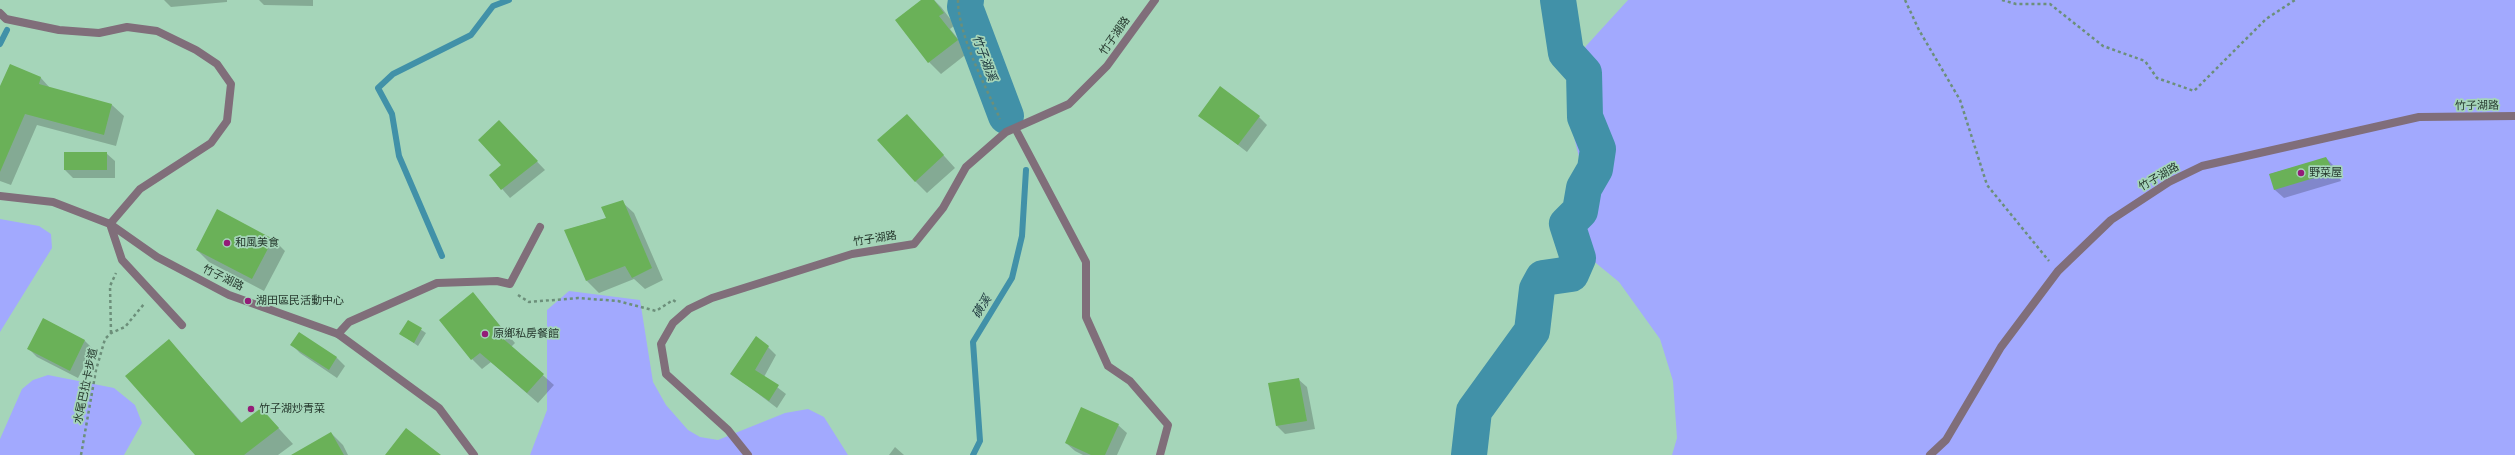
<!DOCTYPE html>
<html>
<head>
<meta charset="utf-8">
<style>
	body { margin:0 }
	canvas { display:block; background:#a5d5b9 }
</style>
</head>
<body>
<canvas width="2515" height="455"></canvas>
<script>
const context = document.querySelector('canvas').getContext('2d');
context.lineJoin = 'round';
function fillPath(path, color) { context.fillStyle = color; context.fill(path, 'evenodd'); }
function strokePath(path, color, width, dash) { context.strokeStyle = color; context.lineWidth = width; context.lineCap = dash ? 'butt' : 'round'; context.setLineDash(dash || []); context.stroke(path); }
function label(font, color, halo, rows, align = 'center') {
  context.font = font + ' "PT Serif","Noto Sans TC",serif'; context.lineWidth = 3.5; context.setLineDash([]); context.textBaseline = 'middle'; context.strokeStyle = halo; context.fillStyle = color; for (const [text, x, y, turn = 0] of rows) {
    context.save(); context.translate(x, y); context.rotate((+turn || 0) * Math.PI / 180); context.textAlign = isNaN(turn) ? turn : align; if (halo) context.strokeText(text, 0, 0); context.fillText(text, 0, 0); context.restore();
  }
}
fillPath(new Path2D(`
	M 1628,0 L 2515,0 L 2515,455 L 1672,455 L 1677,438 L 1673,381 L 1660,339 L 1619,282 L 1591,259 L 1578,235 L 1579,157 L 1569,117 L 1571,76 L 1586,46 Z
	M 0,219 L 39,226 L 51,234 L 52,248 L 0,332 Z
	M 569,291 L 640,300 L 653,382 L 666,405 L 688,430 L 700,437 L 718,440 L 785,413 L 808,409 L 824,417 L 848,455 L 530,455 L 547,410 L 547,310 Z
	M 48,375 L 114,388 L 135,405 L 142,423 L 124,455 L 0,455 L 0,439 L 22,389 L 33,380 Z`), '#a2a9fe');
fillPath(new Path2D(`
	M 164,0 L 227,0 L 227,2 L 171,7 Z
	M 259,0 L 313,0 L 313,6 L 264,5 Z
	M 923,0 L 934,0 L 941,7 L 955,25 L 950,29 L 969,52 L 941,74 L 929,62 Z
	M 10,65 L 41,78 L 50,88 L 112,105 L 124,116 L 116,146 L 37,125 L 11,185 L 0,181 L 0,89 Z
	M 1200,116 L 1259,117 L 1267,125 L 1247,152 Z
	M 918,127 L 955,168 L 927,193 L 915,181 Z
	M 507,130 L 545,170 L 510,198 L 490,175 L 503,165 Z
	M 106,153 L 115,161 L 115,178 L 73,178 L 65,170 Z
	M 2326,158 L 2334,166 L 2341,181 L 2284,198 L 2275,190 L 2270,174 Z
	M 622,202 L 634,213 L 663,280 L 645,289 L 634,279 L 599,293 L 587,281 L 566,230 L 607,218 Z
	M 273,239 L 285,251 L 264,291 L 209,262 L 197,250 Z
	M 473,294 L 515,343 L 511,347 L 554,385 L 538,403 L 491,362 L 482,369 L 472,359 Z
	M 44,319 L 85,341 L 93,349 L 78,378 L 37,357 L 28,348 Z
	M 408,321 L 426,333 L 418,346 L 401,334 Z
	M 299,333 L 337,358 L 345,366 L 337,378 L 300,353 L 292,345 Z
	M 169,341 L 243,424 L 261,409 L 293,444 L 278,455 L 197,455 Z
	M 768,347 L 776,355 L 764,377 L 786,394 L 777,408 L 732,374 Z
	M 1298,379 L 1307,387 L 1315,429 L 1285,434 L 1277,426 Z
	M 1118,425 L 1127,433 L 1117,455 L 1083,455 L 1075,451 L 1066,443 Z
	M 331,433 L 343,445 L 348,455 L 307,455 Z
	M 895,447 L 904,455 L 889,455 Z`), '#0003');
strokePath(new Path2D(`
	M 0,44 L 7,30
	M 442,256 L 399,156 L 392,114 L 378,88 L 393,74 L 471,35 L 493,6 L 509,0
	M 973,455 L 980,441 L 973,342 L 1012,278 L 1022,236 L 1026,170`), '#4191a8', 6);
strokePath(new Path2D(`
	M 966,0 L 965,7 L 1006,116
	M 1469,455 L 1474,411 L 1532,331 L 1537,289 L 1543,278 L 1571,274 L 1578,258 L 1567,224 L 1580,211 L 1584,188 L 1595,169 L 1598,149 L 1585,117 L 1584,73 L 1566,53 L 1558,0`), '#4191a8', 36);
fillPath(new Path2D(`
	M 921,0 L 934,0 L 944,13 L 939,16 L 958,40 L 928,63 L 895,20 Z
	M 10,64 L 41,77 L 39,84 L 112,104 L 104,135 L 25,114 L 0,172 L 0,86 Z
	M 1220,86 L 1260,116 L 1238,145 L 1198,116 Z
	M 907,114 L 944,155 L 915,182 L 877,140 Z
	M 499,120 L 538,161 L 501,190 L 489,175 L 501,165 L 478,140 Z
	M 64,152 L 107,152 L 107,170 L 64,170 Z
	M 2326,157 L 2334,172 L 2274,190 L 2269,174 Z
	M 623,200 L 652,268 L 632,278 L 625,266 L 586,281 L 564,230 L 606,218 L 601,207 Z
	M 217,209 L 273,239 L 252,279 L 196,250 Z
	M 473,292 L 505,332 L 500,336 L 544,374 L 527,393 L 480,353 L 471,360 L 439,320 Z
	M 43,318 L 85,340 L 70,371 L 27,349 Z
	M 408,320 L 422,328 L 414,343 L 399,334 Z
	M 299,332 L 337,357 L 329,370 L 290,345 Z
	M 756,336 L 769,346 L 755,370 L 779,385 L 769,401 L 730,374 Z
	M 169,339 L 241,423 L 261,408 L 279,428 L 244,455 L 195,455 L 125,376 Z
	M 1299,378 L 1307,421 L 1276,426 L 1268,383 Z
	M 1081,407 L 1119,424 L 1105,455 L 1091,455 L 1065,443 Z
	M 406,428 L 441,455 L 385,455 Z
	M 331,432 L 344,455 L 291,455 Z`), '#6ab158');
strokePath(new Path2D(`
	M 958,0 C 958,35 986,87 1000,119
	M 1905,0 L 1919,30 L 1960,100 L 1987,185 L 2049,261
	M 2002,0 L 2016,4 L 2050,4 L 2103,46 L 2145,61 L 2157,78 L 2194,91 L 2266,19 L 2295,0
	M 518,295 L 529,302 L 578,298 L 618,301 L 656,311 L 673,300 L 676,302
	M 111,333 L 110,286 L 116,273
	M 81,455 L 96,370 L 105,339 L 111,333 L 125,327 L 144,304`), '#6c8f7a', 2.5, [3, 3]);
strokePath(new Path2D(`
	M 338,334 L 349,322 L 437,283 L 497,281 L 510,284 L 540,227`), '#806e7a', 8);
strokePath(new Path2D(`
	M 0,13 L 6,19 L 59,30 L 99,33 L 127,27 L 157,31 L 196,50 L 217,64 L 231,84 L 227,121 L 211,143 L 140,189 L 110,224
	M 1015,128 L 1086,262 L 1086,317 L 1108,366 L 1130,381 L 1168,425 L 1160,455
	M 0,196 L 53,202 L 110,224 L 157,257 L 229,295 L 338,334 L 439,408 L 474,455
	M 110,224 L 122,260 L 182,325
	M 748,455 L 728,430 L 666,374 L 661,344 L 673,323 L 689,309 L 712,298 L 852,254 L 914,244 L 943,208 L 966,167 L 1006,132 L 1069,104 L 1107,66 L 1155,0
	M 1930,455 L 1946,440 L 2001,347 L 2058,271 L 2111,220 L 2169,182 L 2202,166 L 2419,117 L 2515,116`), '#806e7a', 8);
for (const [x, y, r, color] of [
	[2301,173,4,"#941c78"],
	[227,243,4,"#941c78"],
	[248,301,4,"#941c78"],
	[485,334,4,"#941c78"],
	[251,409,4,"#941c78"]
]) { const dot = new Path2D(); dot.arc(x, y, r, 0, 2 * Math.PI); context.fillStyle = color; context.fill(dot); strokePath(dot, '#a5d5b9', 1.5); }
label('11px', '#26392e', '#a5d5b9', [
	["竹子湖路",1115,36,-55],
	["竹子湖路",2477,106,-1],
	["竹子湖路",2159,177,-30],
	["竹子湖路",875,239,-9],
	["竹子湖路",223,278,26],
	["水尾巴拉卡步道",86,386,-78]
]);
label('11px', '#26392e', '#a5d5b9', [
	["野菜屋",2309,173],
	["和風美食",235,243],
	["湖田區民活動中心",256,301],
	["原鄉私房餐館",493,334],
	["竹子湖炒青菜",259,409]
], 'left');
label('italic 12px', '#1a333b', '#a5d5b9', [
	["竹子湖溪",984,58,69],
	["磺溪",982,307,-58]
]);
</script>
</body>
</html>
